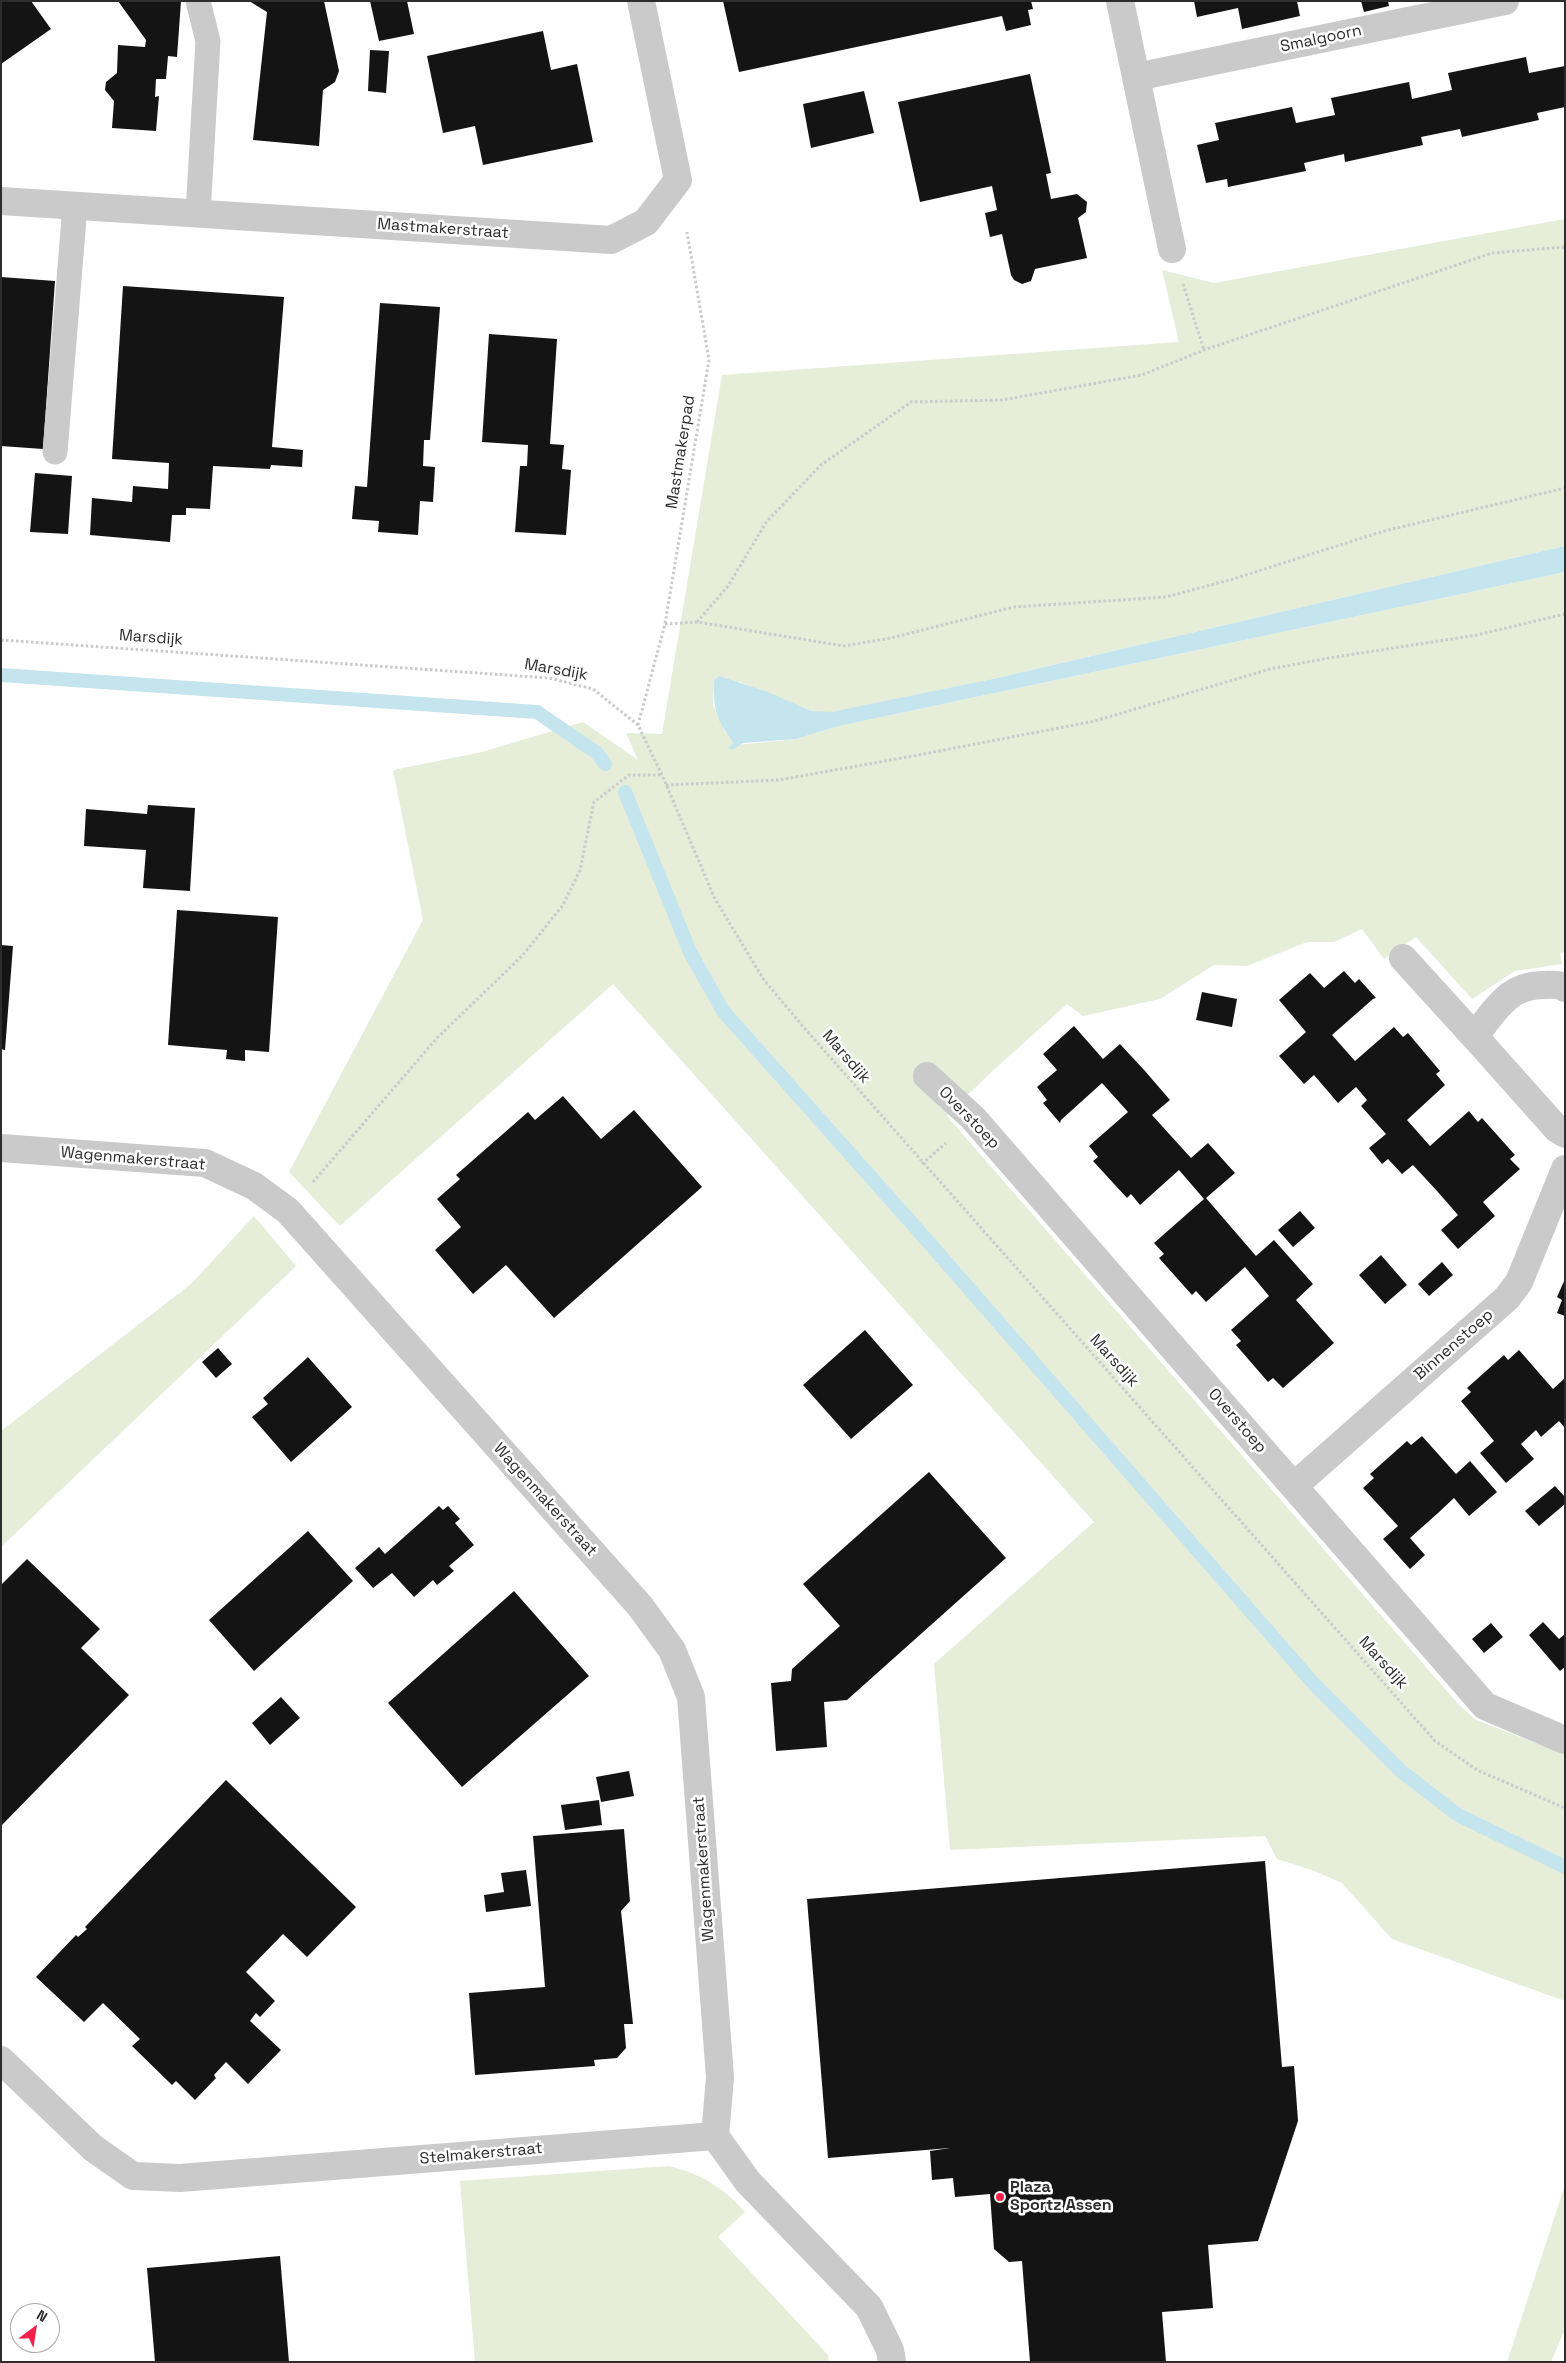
<!DOCTYPE html>
<html>
<head>
<meta charset="utf-8">
<style>
	body { margin:0 }
	#map { position:relative; width:1566px; height:2363px; overflow:hidden; background:#fff; font-family:"Space Grotesk",sans-serif }
	canvas { display:block }
	.frame { position:absolute; inset:0; border:2px solid #2d2d2d; pointer-events:none }
	.north { position:absolute; left:10px; top:2303px; width:50px; height:50px; box-sizing:border-box; background:#fff; border:1px solid #ababab; border-radius:50%; rotate:31deg; font-size:14px; font-weight:700; line-height:20px; text-align:center; color:#2d2d2d }
	.north::after { content:''; display:block; margin:auto; width:18px; height:22px; background:#f61e4b; clip-path:polygon(50% 0,100% 100%,50% 72%,0 100%) }
</style>
</head>
<body>
<div id="map">
<canvas width="1566" height="2363"></canvas>
<div class="frame"></div>
<div class="north">N</div>
</div>
<script>
const context = document.querySelector('canvas').getContext('2d');
context.lineJoin = 'round';
function fillPath(path, color) { context.fillStyle = color; context.fill(path, 'evenodd'); }
function strokePath(path, color, width, dash) { context.strokeStyle = color; context.lineWidth = width; context.lineCap = dash ? 'butt' : 'round'; context.setLineDash(dash || []); context.stroke(path); }
function label(font, color, halo, rows, align = 'center') {
  context.font = font + ' "Space Grotesk",sans-serif'; context.lineWidth = 5; context.setLineDash([]); context.textBaseline = 'middle'; context.strokeStyle = halo; context.fillStyle = color; for (const [text, x, y, turn = 0] of rows) {
    context.save(); context.translate(x, y); context.rotate((+turn || 0) * Math.PI / 180); context.textAlign = isNaN(turn) ? turn : align; if (halo) context.strokeText(text, 0, 0); context.fillText(text, 0, 0); context.restore();
  }
}
fillPath(new Path2D(`
	M 1565,219 L 1565,546 L 997,678 L 832,713 L 811,711 L 740,682 L 714,681 L 713,705 L 725,732 L 737,745 L 796,739 L 839,726 L 1565,572 L 1565,952 L 1560,953 L 1562,964 L 1515,971 L 1472,999 L 1416,937 L 1384,959 L 1362,929 L 1334,942 L 1307,942 L 1247,966 L 1214,965 L 1160,999 L 1083,1016 L 1067,1004 L 988,1075 L 947,1116 L 1459,1705 L 1476,1720 L 1565,1754 L 1565,2001 L 1392,1939 L 1342,1883 L 1312,1870 L 1277,1859 L 1265,1836 L 950,1850 L 934,1664 L 1094,1522 L 613,984 L 340,1226 L 289,1172 L 423,920 L 393,770 L 482,752 L 583,722 L 638,760 L 626,733 L 662,734 L 722,375 L 1179,342 L 1162,270 L 1214,283 Z
	M 254,1216 L 296,1266 L 1,1547 L 1,1431 L 191,1284 Z
	M 669,2166 C 701,2174 723,2187 745,2212 L 718,2237 L 828,2355 L 829,2362 L 475,2362 L 460,2181 Z
	M 1565,2185 L 1565,2329 L 1551,2362 L 1507,2362 Z`), '#e6edd9');
fillPath(new Path2D(`
	M 1565,546 L 1565,572 L 839,726 L 796,739 L 743,743 L 732,750 L 728,748 L 734,743 C 716,720 713,709 714,681 L 719,676 L 768,692 L 811,711 L 832,712 L 997,678 Z`), '#c4e4ee');
strokePath(new Path2D(`
	M 1,675 L 537,712 L 597,753 L 605,764
	M 625,792 L 690,952 L 723,1011 L 924,1237 L 1314,1684 L 1401,1771 L 1458,1815 L 1565,1867`), '#c4e4ee', 14);
fillPath(new Path2D(`
	M 1,1 L 31,1 L 51,29 L 1,64 Z
	M 118,1 L 181,1 L 177,57 L 168,56 L 166,79 L 156,79 L 155,97 L 159,96 L 156,131 L 112,128 L 114,101 L 105,90 L 106,82 L 117,73 L 118,45 L 145,47 L 146,40 Z
	M 249,1 L 324,1 L 339,71 L 335,82 L 323,90 L 319,146 L 253,140 L 267,12 Z
	M 370,1 L 407,1 L 414,34 L 379,41 Z
	M 723,1 L 1031,1 L 1033,9 L 1028,10 L 1031,25 L 1006,31 L 1002,16 L 739,72 Z
	M 1194,1 L 1297,1 L 1300,16 L 1242,29 L 1238,8 L 1197,17 Z
	M 1361,1 L 1388,1 L 1389,6 L 1364,12 Z
	M 543,31 L 551,70 L 577,64 L 593,142 L 483,165 L 475,126 L 443,133 L 427,56 Z
	M 370,50 L 389,51 L 386,93 L 368,91 Z
	M 1526,57 L 1529,73 L 1565,66 L 1565,107 L 1537,113 L 1539,120 L 1462,137 L 1460,129 L 1421,137 L 1423,145 L 1345,162 L 1344,154 L 1304,163 L 1306,171 L 1228,187 L 1227,179 L 1206,183 L 1197,145 L 1219,140 L 1215,123 L 1292,107 L 1296,123 L 1335,115 L 1331,98 L 1409,82 L 1412,99 L 1452,90 L 1448,73 Z
	M 1030,74 L 1051,173 L 1046,174 L 1051,199 L 1077,194 L 1087,202 L 1086,212 L 1078,218 L 1087,258 L 1035,269 L 1031,281 L 1022,284 L 1014,280 L 1011,275 L 1002,234 L 990,237 L 985,213 L 997,210 L 992,186 L 920,202 L 898,102 Z
	M 864,91 L 874,133 L 811,148 L 803,104 Z
	M 1,277 L 55,281 L 43,449 L 1,446 Z
	M 123,286 L 284,297 L 272,447 L 303,450 L 302,467 L 271,465 L 270,469 L 213,466 L 210,509 L 186,508 L 186,515 L 172,515 L 170,542 L 90,535 L 92,498 L 132,502 L 133,486 L 168,489 L 169,463 L 112,459 Z
	M 380,303 L 440,307 L 430,440 L 424,440 L 423,466 L 435,467 L 433,502 L 420,501 L 418,535 L 378,532 L 379,521 L 352,519 L 355,486 L 367,487 Z
	M 489,334 L 557,339 L 550,444 L 564,445 L 562,469 L 571,470 L 566,535 L 515,532 L 520,466 L 527,466 L 528,445 L 482,442 Z
	M 35,473 L 72,476 L 68,534 L 30,532 Z
	M 148,805 L 195,808 L 190,891 L 143,888 L 146,850 L 84,846 L 86,809 L 147,814 Z
	M 177,910 L 278,917 L 269,1052 L 245,1050 L 245,1061 L 226,1059 L 227,1050 L 168,1045 Z
	M 1,945 L 13,946 L 5,1050 L 1,1049 Z
	M 1344,971 L 1355,983 L 1359,979 L 1376,998 L 1373,999 L 1332,1035 L 1355,1061 L 1394,1027 L 1403,1037 L 1408,1033 L 1440,1071 L 1436,1074 L 1445,1085 L 1407,1120 L 1430,1146 L 1469,1111 L 1478,1122 L 1482,1118 L 1515,1155 L 1510,1159 L 1520,1169 L 1483,1202 L 1495,1216 L 1458,1249 L 1441,1230 L 1458,1215 L 1437,1191 L 1413,1165 L 1402,1174 L 1388,1159 L 1382,1164 L 1369,1148 L 1386,1134 L 1361,1106 L 1367,1100 L 1356,1087 L 1338,1103 L 1314,1075 L 1304,1084 L 1279,1056 L 1306,1032 L 1279,1000 L 1310,973 L 1324,988 Z
	M 1202,992 L 1237,999 L 1232,1027 L 1196,1020 Z
	M 1074,1026 L 1103,1059 L 1120,1044 L 1145,1071 L 1170,1100 L 1152,1115 L 1191,1158 L 1208,1143 L 1235,1173 L 1206,1198 L 1256,1256 L 1274,1240 L 1313,1284 L 1296,1300 L 1334,1343 L 1283,1388 L 1273,1378 L 1268,1382 L 1236,1345 L 1241,1341 L 1231,1330 L 1269,1296 L 1245,1267 L 1206,1302 L 1196,1291 L 1192,1295 L 1159,1258 L 1164,1254 L 1154,1243 L 1204,1199 L 1179,1170 L 1140,1205 L 1131,1194 L 1127,1198 L 1093,1161 L 1098,1157 L 1089,1146 L 1128,1112 L 1102,1083 L 1061,1120 L 1060,1123 L 1043,1103 L 1047,1100 L 1037,1087 L 1057,1070 L 1043,1054 Z
	M 563,1096 L 601,1139 L 634,1110 L 702,1187 L 554,1318 L 506,1265 L 473,1294 L 435,1250 L 461,1227 L 437,1199 L 460,1179 L 456,1175 L 528,1112 L 535,1120 Z
	M 1300,1211 L 1315,1228 L 1293,1247 L 1278,1230 Z
	M 1381,1255 L 1407,1285 L 1385,1304 L 1359,1275 Z
	M 1442,1262 L 1453,1275 L 1429,1296 L 1418,1284 Z
	M 1565,1279 L 1565,1316 L 1557,1313 L 1562,1300 L 1557,1297 Z
	M 865,1330 L 913,1385 L 851,1439 L 803,1385 Z
	M 218,1348 L 232,1364 L 216,1378 L 202,1362 Z
	M 1519,1350 L 1553,1389 L 1565,1378 L 1565,1428 L 1559,1421 L 1541,1437 L 1536,1430 L 1521,1444 L 1534,1459 L 1506,1483 L 1480,1453 L 1494,1441 L 1461,1401 L 1471,1392 L 1467,1388 L 1504,1355 L 1508,1360 Z
	M 308,1357 L 352,1407 L 291,1462 L 252,1417 L 268,1404 L 263,1398 Z
	M 1422,1436 L 1456,1474 L 1470,1461 L 1497,1492 L 1469,1516 L 1454,1498 L 1438,1513 L 1410,1538 L 1425,1555 L 1410,1569 L 1383,1539 L 1398,1526 L 1363,1488 L 1374,1478 L 1370,1474 L 1407,1441 L 1411,1445 Z
	M 929,1472 L 1006,1558 L 847,1700 L 824,1702 L 827,1747 L 776,1751 L 771,1683 L 791,1681 L 792,1669 L 840,1626 L 803,1584 Z
	M 1555,1486 L 1565,1497 L 1565,1504 L 1539,1526 L 1525,1511 Z
	M 439,1506 L 443,1510 L 448,1506 L 460,1519 L 455,1523 L 474,1545 L 449,1566 L 454,1571 L 437,1585 L 433,1580 L 414,1597 L 392,1573 L 373,1588 L 355,1568 L 379,1547 L 385,1554 Z
	M 308,1531 L 353,1581 L 254,1671 L 209,1620 Z
	M 27,1559 L 100,1629 L 81,1648 L 129,1695 L 1,1826 L 1,1585 Z
	M 514,1591 L 589,1676 L 462,1787 L 388,1703 Z
	M 1543,1622 L 1559,1639 L 1565,1634 L 1565,1667 L 1560,1671 L 1529,1635 Z
	M 1491,1623 L 1503,1637 L 1484,1653 L 1472,1639 Z
	M 281,1697 L 300,1718 L 270,1745 L 252,1723 Z
	M 629,1771 L 634,1796 L 601,1802 L 596,1777 Z
	M 226,1780 L 356,1907 L 307,1957 L 283,1934 L 246,1972 L 275,2001 L 260,2017 L 256,2013 L 250,2021 L 281,2050 L 248,2084 L 226,2062 L 214,2075 L 216,2078 L 195,2100 L 176,2081 L 172,2085 L 132,2046 L 140,2039 L 103,2003 L 84,2022 L 36,1977 L 76,1935 L 78,1937 L 87,1929 L 85,1927 Z
	M 599,1800 L 602,1825 L 565,1830 L 561,1805 Z
	M 624,1829 L 630,1901 L 621,1911 L 633,2024 L 624,2024 L 626,2048 L 617,2058 L 594,2060 L 595,2066 L 475,2075 L 469,1993 L 545,1987 L 533,1836 Z
	M 1265,1861 L 1282,2067 L 1294,2066 L 1298,2121 L 1258,2241 L 1208,2245 L 1213,2308 L 1162,2312 L 1166,2362 L 1030,2362 L 1022,2261 L 1009,2262 L 994,2249 L 990,2194 L 955,2197 L 953,2178 L 932,2180 L 930,2151 L 950,2148 L 828,2158 L 807,1899 Z
	M 526,1870 L 531,1906 L 486,1912 L 484,1895 L 504,1892 L 501,1873 Z
	M 280,2256 L 289,2362 L 155,2362 L 147,2268 Z`), '#141414');
strokePath(new Path2D(`
	M 1183,284 L 1204,350
	M 697,622 L 728,586 L 767,521 L 821,465 L 911,402 L 1002,400 L 1142,375 L 1204,350 L 1492,253 L 1565,247
	M 665,624 L 697,622 L 844,646 L 891,638 L 1014,607 L 1166,597 L 1233,579 L 1384,531 L 1565,488
	M 1,640 L 549,678 L 593,689 L 638,725 L 662,775 L 715,899 L 764,980 L 806,1030 L 1435,1741 L 1477,1770 L 1565,1808
	M 638,725 L 665,624 L 709,360 L 687,232
	M 666,785 L 779,780 L 913,756 L 1095,721 L 1270,669 L 1329,658 L 1477,635 L 1565,614
	M 922,1164 L 946,1143
	M 313,1182 L 437,1038 L 523,955 L 563,905 L 580,870 L 594,802 L 629,775 L 662,775`), '#cacaca', 3, [2.5, 2.5]);
strokePath(new Path2D(`
	M 198,214 L 208,41 L 198,1
	M 55,452 L 75,206`), '#cacaca', 25);
strokePath(new Path2D(`
	M 1120,1 L 1172,249
	M 1136,77 L 1505,1
	M 1,201 L 611,240 L 646,222 L 678,180 L 641,1
	M 1403,958 L 1474,1036
	M 1565,988 C 1558,983 1550,985 1542,985 C 1506,986 1496,1011 1474,1036 L 1557,1129 L 1565,1134
	M 927,1076 L 973,1118 L 1485,1706 L 1565,1740
	M 1,1148 L 205,1163 L 254,1186 L 288,1211 L 640,1606 L 672,1650 L 691,1697 L 720,2077 L 715,2136
	M 1294,1486 L 1507,1298 L 1519,1282 L 1565,1169
	M 1,2060 L 93,2148 L 133,2176 L 180,2178 L 715,2136 L 748,2182 L 869,2307 L 890,2350 L 892,2362`), '#cacaca', 28);
for (const [x, y, r, color] of [
	[1000,2197,5,"#f61e4b"]
]) { const dot = new Path2D(); dot.arc(x, y, r, 0, 2 * Math.PI); context.fillStyle = color; context.fill(dot); strokePath(dot, '#fff', 2); }
label('16px', '#2d2d2d', '#fff', [
	["Smalgoorn",1321,39,-12],
	["Mastmakerstraat",443,229,4],
	["Mastmakerpad",681,452,-81],
	["Marsdijk",151,638,4],
	["Marsdijk",556,670,10],
	["Marsdijk",846,1057,49],
	["Overstoep",969,1118,46],
	["Wagenmakerstraat",133,1159,5],
	["Binnenstoep",1454,1345,-41],
	["Marsdijk",1114,1361,48],
	["Overstoep",1237,1421,49],
	["Wagenmakerstraat",545,1500,48],
	["Marsdijk",1383,1663,48],
	["Wagenmakerstraat",704,1869,-94],
	["Stelmakerstraat",481,2154,-5]
]);
label('bold 16px', '#2d2d2d', '#fff', [
	["Plaza",1010,2188],
	["Sportz Assen",1010,2206]
], 'left');
</script>
</body>
</html>
